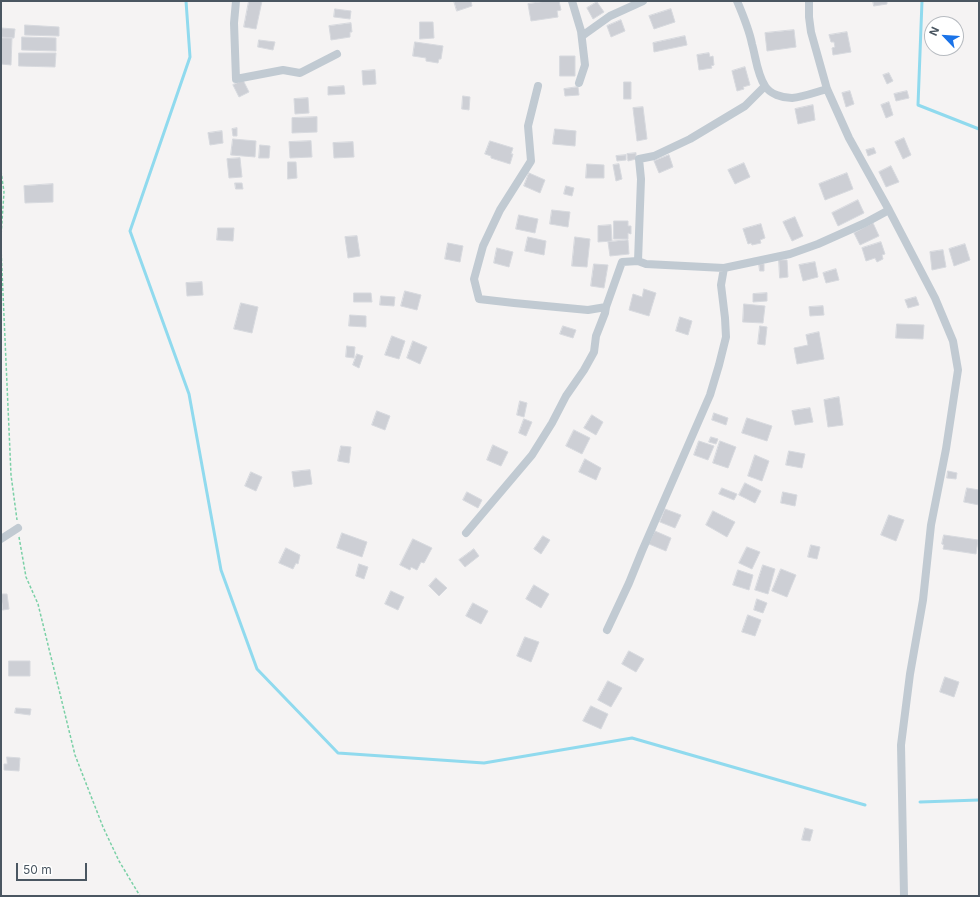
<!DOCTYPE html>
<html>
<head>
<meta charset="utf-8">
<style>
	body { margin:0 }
	#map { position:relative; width:980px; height:897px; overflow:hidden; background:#f5f3f3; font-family:Inter,sans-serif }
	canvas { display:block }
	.frame { position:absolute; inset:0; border:2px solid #4a5661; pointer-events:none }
	.north { position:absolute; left:924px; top:16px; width:40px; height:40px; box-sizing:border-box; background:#fff; border:1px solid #b7bbc0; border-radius:50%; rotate:295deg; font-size:11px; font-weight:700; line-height:16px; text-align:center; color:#4a5661 }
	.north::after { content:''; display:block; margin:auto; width:14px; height:18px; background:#1a73e8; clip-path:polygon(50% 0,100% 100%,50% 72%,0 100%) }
	.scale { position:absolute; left:16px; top:863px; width:71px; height:18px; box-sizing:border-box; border:2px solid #4a5661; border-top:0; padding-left:5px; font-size:12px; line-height:14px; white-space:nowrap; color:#4a5661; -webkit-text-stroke:3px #fff; paint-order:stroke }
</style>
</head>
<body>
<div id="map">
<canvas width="980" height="897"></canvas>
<div class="frame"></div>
<div class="north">N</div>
<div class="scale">50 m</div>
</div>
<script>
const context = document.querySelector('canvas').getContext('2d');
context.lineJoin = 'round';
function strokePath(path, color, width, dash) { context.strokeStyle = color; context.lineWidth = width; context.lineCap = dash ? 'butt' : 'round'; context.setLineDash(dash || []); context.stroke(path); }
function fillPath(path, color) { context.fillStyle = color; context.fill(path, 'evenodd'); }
strokePath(new Path2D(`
	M 186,1 L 190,57 L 130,231 L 189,394 L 221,570 L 257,669 L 338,753 L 484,763 L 632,738 L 865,805
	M 922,1 L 918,105 L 979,129
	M 920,802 L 979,800`), '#90daee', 3);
const building = new Path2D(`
	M 249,1 L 262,1 L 256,29 L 244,27 Z
	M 454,1 L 471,1 L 472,6 L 457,11 Z
	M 547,1 L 559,1 L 561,10 L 557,11 L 558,17 L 531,21 L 528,4 Z
	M 873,1 L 887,1 L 887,4 L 874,6 Z
	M 597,2 L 604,12 L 593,19 L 587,8 Z
	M 335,9 L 351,11 L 350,19 L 334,17 Z
	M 671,9 L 675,22 L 654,29 L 649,16 Z
	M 621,20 L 625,31 L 611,37 L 607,26 Z
	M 420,22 L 433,22 L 434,38 L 420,39 Z
	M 351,23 L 352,32 L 350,32 L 350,37 L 331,40 L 329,26 Z
	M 25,25 L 59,27 L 59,36 L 25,35 Z
	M 1,28 L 15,29 L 14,38 L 1,37 Z
	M 794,30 L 796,47 L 767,51 L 765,33 Z
	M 847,32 L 851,52 L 833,55 L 832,48 L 835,47 L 834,42 L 831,42 L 829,35 Z
	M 685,36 L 687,45 L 654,52 L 653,43 Z
	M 22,37 L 56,38 L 56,51 L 22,50 Z
	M 1,38 L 12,38 L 11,65 L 1,64 Z
	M 259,40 L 275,42 L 273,50 L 258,47 Z
	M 415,42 L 443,46 L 441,59 L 439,59 L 438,63 L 426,61 L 426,58 L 413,56 Z
	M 19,53 L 56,53 L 55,67 L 19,66 Z
	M 709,53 L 710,57 L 713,56 L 714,65 L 711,66 L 712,68 L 699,70 L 697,55 Z
	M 560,56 L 575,56 L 575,76 L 560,76 Z
	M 745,67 L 750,85 L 743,87 L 744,89 L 737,91 L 732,71 Z
	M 375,70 L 376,84 L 363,85 L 362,71 Z
	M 889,73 L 893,81 L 887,84 L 883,75 Z
	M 243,80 L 249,92 L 239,97 L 233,85 Z
	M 624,82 L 631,82 L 631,99 L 624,99 Z
	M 344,86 L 345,94 L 328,95 L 328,87 Z
	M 578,87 L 579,95 L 565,96 L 564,89 Z
	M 850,91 L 854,104 L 846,107 L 842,93 Z
	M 907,91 L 909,98 L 896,101 L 894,94 Z
	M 463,96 L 470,97 L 469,110 L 462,109 Z
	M 308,98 L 309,113 L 295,114 L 294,99 Z
	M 889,102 L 893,115 L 886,118 L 881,105 Z
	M 813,105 L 815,120 L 798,124 L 795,109 Z
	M 643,107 L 647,139 L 637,141 L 633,108 Z
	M 317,117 L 317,132 L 292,133 L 292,118 Z
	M 237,128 L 237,136 L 233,136 L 232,129 Z
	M 555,129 L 576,131 L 575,146 L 553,144 Z
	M 222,131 L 223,143 L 210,145 L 208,133 Z
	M 904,138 L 911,155 L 903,159 L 895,142 Z
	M 233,139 L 256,141 L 255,157 L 231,155 Z
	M 311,141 L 312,157 L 290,158 L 289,142 Z
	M 490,141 L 513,148 L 511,154 L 513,154 L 510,164 L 491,158 L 491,156 L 485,154 Z
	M 353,142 L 354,157 L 334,158 L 333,143 Z
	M 260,145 L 270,146 L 269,158 L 259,158 Z
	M 874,148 L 876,153 L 868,156 L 866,150 Z
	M 636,153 L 636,159 L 628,161 L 627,154 Z
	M 626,155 L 626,160 L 617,161 L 616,156 Z
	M 669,155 L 673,167 L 659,173 L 654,161 Z
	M 240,158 L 242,177 L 229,178 L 227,159 Z
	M 288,162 L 296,162 L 297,178 L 288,179 Z
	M 744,163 L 750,177 L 735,184 L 728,170 Z
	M 587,164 L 604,165 L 604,178 L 586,178 Z
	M 619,164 L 622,179 L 616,181 L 613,165 Z
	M 891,166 L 899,182 L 886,187 L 879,172 Z
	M 529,173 L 545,180 L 540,193 L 524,186 Z
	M 847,173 L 853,189 L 825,200 L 819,184 Z
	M 235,183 L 242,183 L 243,189 L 236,189 Z
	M 53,184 L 53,202 L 25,203 L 24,186 Z
	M 566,186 L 574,188 L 572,196 L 564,194 Z
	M 858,200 L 864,213 L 838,226 L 832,213 Z
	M 552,210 L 570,212 L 568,227 L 550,224 Z
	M 519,215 L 538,219 L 535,233 L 516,229 Z
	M 795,217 L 803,236 L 792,241 L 783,222 Z
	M 614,221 L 628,221 L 628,226 L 631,226 L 631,234 L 628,233 L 628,239 L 614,239 Z
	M 873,223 L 879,236 L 860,245 L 854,233 Z
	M 761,224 L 765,238 L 760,240 L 761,243 L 752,245 L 751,243 L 748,244 L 743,229 Z
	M 611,225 L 612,241 L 598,242 L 598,226 Z
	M 218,228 L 234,228 L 233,241 L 217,240 Z
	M 357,236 L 360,256 L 348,258 L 345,237 Z
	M 528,237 L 546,241 L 544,255 L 525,251 Z
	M 575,237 L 590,239 L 587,267 L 572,266 Z
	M 628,240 L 629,254 L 610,256 L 608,242 Z
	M 881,242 L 885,254 L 882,255 L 883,259 L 877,262 L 875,258 L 866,261 L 862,248 Z
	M 448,243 L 463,246 L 460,262 L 445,259 Z
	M 965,244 L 970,260 L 954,266 L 949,249 Z
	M 497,248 L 513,252 L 509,267 L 494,263 Z
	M 943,250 L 946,267 L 932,270 L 930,252 Z
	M 779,260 L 787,260 L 788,277 L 780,278 Z
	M 815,262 L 818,277 L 803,281 L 799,265 Z
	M 594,264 L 608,265 L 604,288 L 591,286 Z
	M 759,264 L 764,264 L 764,271 L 760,271 Z
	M 836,269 L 839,280 L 826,283 L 823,273 Z
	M 202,282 L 203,295 L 187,296 L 186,283 Z
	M 644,289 L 656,293 L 649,316 L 629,310 L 633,294 L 642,297 Z
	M 405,291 L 421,295 L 417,310 L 401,306 Z
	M 354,293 L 371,293 L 372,302 L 354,302 Z
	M 767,293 L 767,301 L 753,302 L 753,294 Z
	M 381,296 L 395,297 L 394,306 L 380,305 Z
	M 916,297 L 919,305 L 908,308 L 905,300 Z
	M 241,303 L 258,307 L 252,333 L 234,329 Z
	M 744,304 L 765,306 L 763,323 L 743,322 Z
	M 823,306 L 824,315 L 810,316 L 809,307 Z
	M 350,315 L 366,316 L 366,327 L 349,326 Z
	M 680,317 L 692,321 L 688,335 L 676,331 Z
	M 897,324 L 924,325 L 923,339 L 896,338 Z
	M 563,326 L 576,330 L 573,338 L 560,334 Z
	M 760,326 L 767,327 L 765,345 L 758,344 Z
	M 819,332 L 824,359 L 797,364 L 794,348 L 808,345 L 806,335 Z
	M 392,336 L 405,341 L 399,359 L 385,355 Z
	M 413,341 L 427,347 L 420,364 L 407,358 Z
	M 347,346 L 355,347 L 354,358 L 346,357 Z
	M 357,354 L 363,356 L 359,368 L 353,365 Z
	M 839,397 L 843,425 L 828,427 L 824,400 Z
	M 520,401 L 527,403 L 524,417 L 517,415 Z
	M 810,408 L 813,422 L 795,425 L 792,411 Z
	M 377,411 L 390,416 L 385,430 L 372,425 Z
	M 714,413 L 728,418 L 726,425 L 712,420 Z
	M 592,415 L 603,422 L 596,435 L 584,428 Z
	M 747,418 L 772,426 L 767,441 L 742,433 Z
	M 524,419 L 532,422 L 526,436 L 519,433 Z
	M 574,430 L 590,438 L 582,454 L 566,446 Z
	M 711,437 L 718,439 L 716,444 L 709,442 Z
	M 699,441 L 714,446 L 708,460 L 694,455 Z
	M 720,441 L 736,447 L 728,468 L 713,463 Z
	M 493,445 L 508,452 L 501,466 L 487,460 Z
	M 341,446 L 351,447 L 349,463 L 338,461 Z
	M 789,451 L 805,454 L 802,468 L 786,465 Z
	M 755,455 L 769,461 L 762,481 L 748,476 Z
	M 585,459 L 601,468 L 596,480 L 579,472 Z
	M 310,470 L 312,484 L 294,487 L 292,472 Z
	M 948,471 L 957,473 L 956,479 L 947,478 Z
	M 251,472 L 262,477 L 256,491 L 245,486 Z
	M 745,483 L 761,491 L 755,503 L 739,495 Z
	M 722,488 L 737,494 L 734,500 L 719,494 Z
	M 967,488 L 979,490 L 979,505 L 964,502 Z
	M 467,492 L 482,500 L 478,508 L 463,500 Z
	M 783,492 L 797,495 L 795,506 L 781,503 Z
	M 665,509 L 681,515 L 675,528 L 660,522 Z
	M 713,511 L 735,522 L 727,537 L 706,525 Z
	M 889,515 L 904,520 L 896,541 L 881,535 Z
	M 655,531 L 671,538 L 666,551 L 649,544 Z
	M 342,533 L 367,542 L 362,557 L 337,548 Z
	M 944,535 L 978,540 L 976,554 L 943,549 L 944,545 L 942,544 Z
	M 543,536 L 550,540 L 541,554 L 534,549 Z
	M 413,539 L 432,548 L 424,563 L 421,562 L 417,570 L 411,567 L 410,570 L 400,565 Z
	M 811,545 L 820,547 L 817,559 L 808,557 Z
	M 747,547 L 760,552 L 752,569 L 739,563 Z
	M 286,548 L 300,555 L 298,564 L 296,563 L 293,569 L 279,563 Z
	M 474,549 L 479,556 L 465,567 L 459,560 Z
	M 359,564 L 368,567 L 364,579 L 356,576 Z
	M 763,565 L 775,569 L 768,594 L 755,590 Z
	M 781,569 L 796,575 L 787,597 L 772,591 Z
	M 738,570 L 753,575 L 749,590 L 733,585 Z
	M 436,578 L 447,588 L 439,596 L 429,586 Z
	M 534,585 L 549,594 L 541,608 L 526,599 Z
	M 391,591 L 404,597 L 398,610 L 385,604 Z
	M 1,594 L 7,594 L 9,609 L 3,610 Z
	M 757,599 L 767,603 L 763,613 L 754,610 Z
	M 473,603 L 488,611 L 481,624 L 466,616 Z
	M 748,615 L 761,620 L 755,636 L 742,632 Z
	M 525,637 L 539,642 L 531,662 L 517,656 Z
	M 629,651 L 644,659 L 636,672 L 622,664 Z
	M 9,661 L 30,661 L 30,676 L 9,676 Z
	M 945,677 L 959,682 L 954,697 L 940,692 Z
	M 608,681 L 622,688 L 611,707 L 598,700 Z
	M 591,706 L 608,714 L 601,729 L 583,721 Z
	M 16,708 L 31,709 L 30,715 L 15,713 Z
	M 7,757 L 20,758 L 19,771 L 4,770 L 4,764 L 7,764 Z
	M 805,828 L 813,830 L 810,841 L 802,840 Z`);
fillPath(building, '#cdcfd5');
strokePath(building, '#d7d9de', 1);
strokePath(new Path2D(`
	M 1,171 L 4,192 L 1,236
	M 1,248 L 11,475 L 17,520
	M 19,537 L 26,577 L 38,604 L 75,755 L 103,827 L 119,861 L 140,896`), '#7ad0a6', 1.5, [3, 2]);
strokePath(new Path2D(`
	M 236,1 L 234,23 L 236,79 L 283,70 L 300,73 L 337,54
	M 572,1 L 581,31 L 585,65 L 579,83
	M 737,1 C 743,15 749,29 752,44 C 756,58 757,74 765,86 C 770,94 782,98 792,98 C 803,97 816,92 827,89
	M 809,1 L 809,17 L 811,32 L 827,89 L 849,138 L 889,210 L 935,298 L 953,341 L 958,370 L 946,449 L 931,525 L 923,600 L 910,674 L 901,745 L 904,896
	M 582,36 L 610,16 L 643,1
	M 538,86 L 528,126 L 531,161 L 500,210 L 483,246 L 474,279 L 479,299 L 514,303 L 588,310 L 606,307 L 622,262 L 638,261
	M 724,268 L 646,264 L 638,261 L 641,179 L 639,159 L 654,156 L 690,139 L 745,106 L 765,86
	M 466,533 L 532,455 L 552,423 L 566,396 L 584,370 L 594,352 L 596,336 L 605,313 L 606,307
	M 1,539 L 18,528
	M 607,630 L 629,583 L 642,551 L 710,395 L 719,365 L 726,337 L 725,318 L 721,285 L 724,268 L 790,254 L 818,244 L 865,223 L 889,210`), '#c1cad2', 8);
</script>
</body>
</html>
